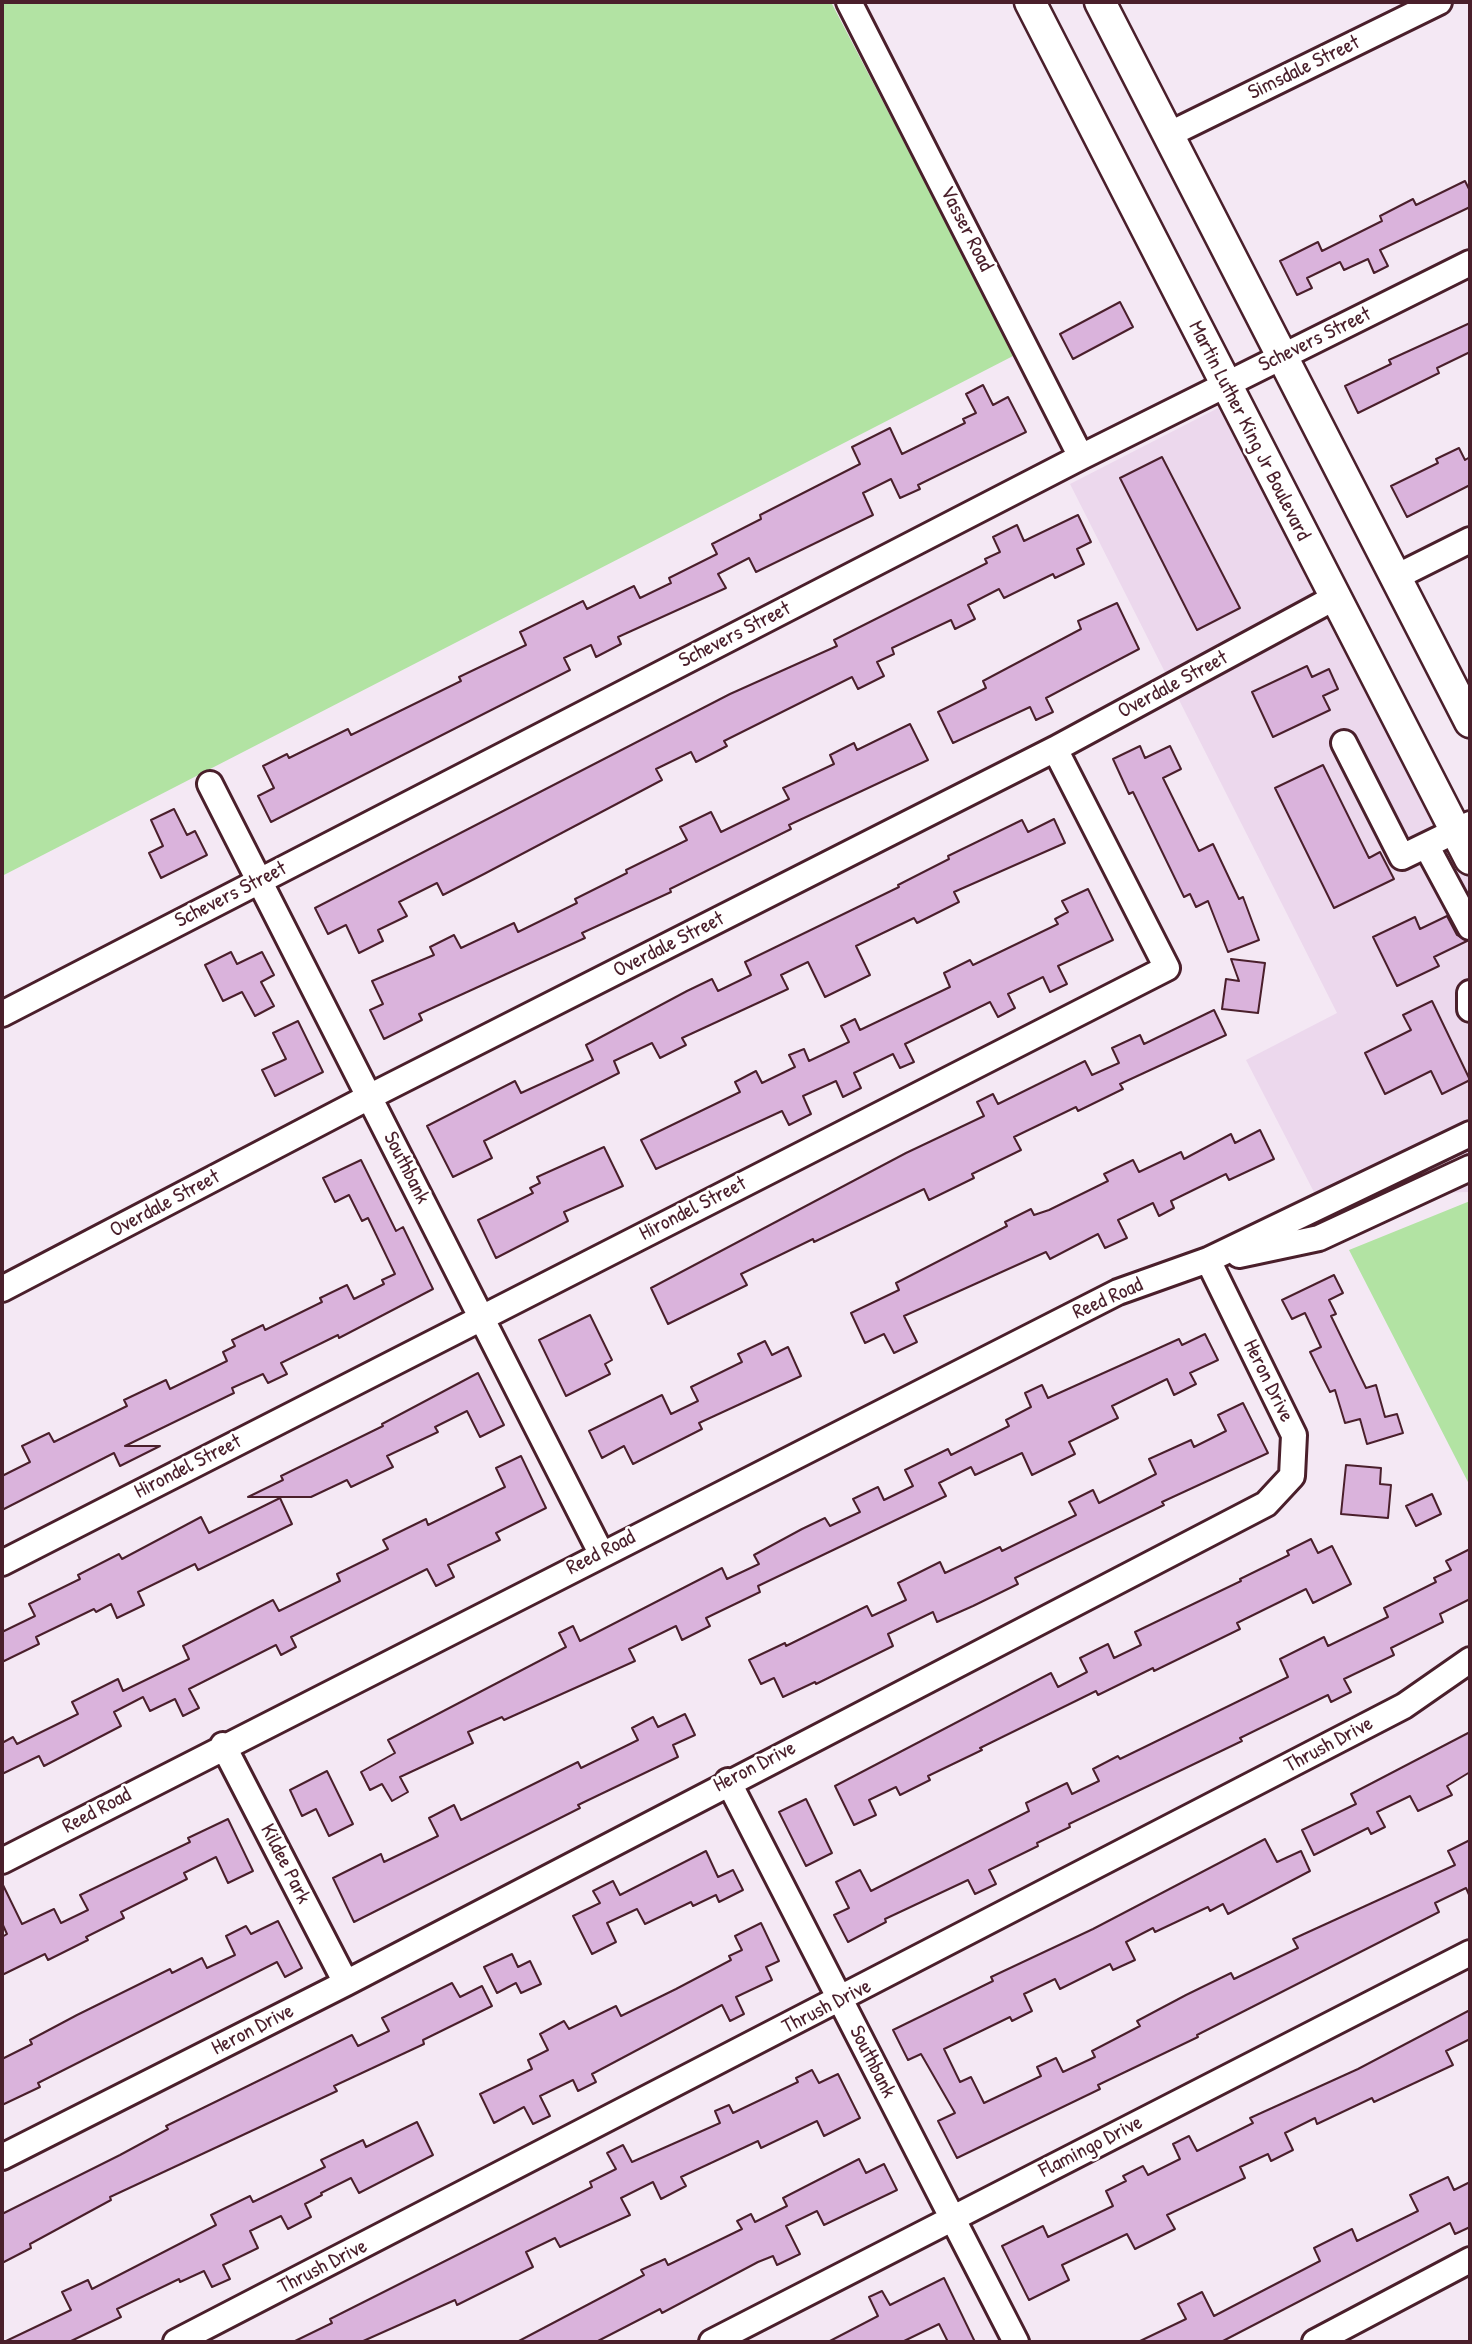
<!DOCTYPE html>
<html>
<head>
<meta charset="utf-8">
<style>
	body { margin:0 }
	#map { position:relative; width:1472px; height:2344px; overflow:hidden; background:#f4e8f4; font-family:"Patrick Hand",sans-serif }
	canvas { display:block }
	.frame { position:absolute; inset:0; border:4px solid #4a1f2b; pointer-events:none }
</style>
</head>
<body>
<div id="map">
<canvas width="1472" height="2344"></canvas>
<div class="frame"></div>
</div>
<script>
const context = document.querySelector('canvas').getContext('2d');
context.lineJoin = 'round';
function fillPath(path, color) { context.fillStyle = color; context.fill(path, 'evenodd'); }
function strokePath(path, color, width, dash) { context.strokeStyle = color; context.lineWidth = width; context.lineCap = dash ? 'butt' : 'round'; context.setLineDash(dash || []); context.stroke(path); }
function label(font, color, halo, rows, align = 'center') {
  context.font = font + ' "Patrick Hand",sans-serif'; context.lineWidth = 5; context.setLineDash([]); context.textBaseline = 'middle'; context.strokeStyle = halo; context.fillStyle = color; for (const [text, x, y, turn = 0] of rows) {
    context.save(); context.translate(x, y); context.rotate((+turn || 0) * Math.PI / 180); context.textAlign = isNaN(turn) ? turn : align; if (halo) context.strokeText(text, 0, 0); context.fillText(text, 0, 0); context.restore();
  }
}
fillPath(new Path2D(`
	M 1224,405 L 1470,848 L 1470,1192 L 1316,1196 L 1246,1060 L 1337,1013 L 1070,484 Z`), '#ecd8ed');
fillPath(new Path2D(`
	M 2,2 L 831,2 L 1015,355 L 2,876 Z
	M 1470,1201 L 1470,1486 L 1349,1250 Z`), '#b2e3a3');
const building = new Path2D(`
	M 1465,181 L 1470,191 L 1470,207 L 1380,250 L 1388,266 L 1374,273 L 1368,259 L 1344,270 L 1340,262 L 1307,278 L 1312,288 L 1297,295 L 1280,261 L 1318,242 L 1322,251 L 1382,221 L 1380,216 L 1413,199 L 1416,205 Z
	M 1120,302 L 1133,327 L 1073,359 L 1060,334 Z
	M 1470,323 L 1470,352 L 1437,368 L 1439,373 L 1358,413 L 1345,386 L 1391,364 L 1389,360 Z
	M 983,385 L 993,405 L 1008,397 L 1026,432 L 918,485 L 920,489 L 900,498 L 891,479 L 863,493 L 873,515 L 756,572 L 749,558 L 718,574 L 726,588 L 618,637 L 621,644 L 596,657 L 591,645 L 564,658 L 570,670 L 271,822 L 258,796 L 274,788 L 263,766 L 287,754 L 289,758 L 348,729 L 351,735 L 461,681 L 459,677 L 526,645 L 520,632 L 583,601 L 587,609 L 634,586 L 640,598 L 671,583 L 669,578 L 717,554 L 712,544 L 761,519 L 760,515 L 860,464 L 852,447 L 890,428 L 902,454 L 965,423 L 963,419 L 976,413 L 966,394 Z
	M 1459,448 L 1465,460 L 1470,457 L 1470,485 L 1407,517 L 1391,486 L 1438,463 L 1436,459 Z
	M 1162,457 L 1240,608 L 1197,630 L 1120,478 Z
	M 1078,515 L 1091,542 L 1077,549 L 1084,564 L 1055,578 L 1053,574 L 1004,598 L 999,589 L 968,605 L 975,619 L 955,629 L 951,620 L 892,648 L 894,654 L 877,662 L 884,676 L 858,689 L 852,677 L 724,741 L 727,746 L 696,762 L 691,752 L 656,769 L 662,780 L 484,874 L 443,895 L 437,883 L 399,902 L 407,916 L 378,930 L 383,941 L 359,953 L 346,925 L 328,934 L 315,908 L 730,694 L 837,646 L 834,640 L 987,563 L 985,559 L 1000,552 L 993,537 L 1017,525 L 1024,541 Z
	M 1117,603 L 1139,649 L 1046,698 L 1053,712 L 1036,720 L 1030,707 L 953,743 L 938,712 L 986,688 L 983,681 L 1081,629 L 1078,621 Z
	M 1307,666 L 1312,677 L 1329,669 L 1338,689 L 1323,696 L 1330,710 L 1273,737 L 1252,692 Z
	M 910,724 L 928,760 L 789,825 L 791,829 L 670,889 L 671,892 L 582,933 L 585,938 L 419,1014 L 422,1020 L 384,1039 L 370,1010 L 383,1004 L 372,981 L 434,955 L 430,947 L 454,935 L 461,948 L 514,923 L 518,932 L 577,903 L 575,899 L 627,873 L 626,870 L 687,840 L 680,827 L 711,812 L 721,832 L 789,799 L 783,788 L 834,764 L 830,755 L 854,743 L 857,750 Z
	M 1140,746 L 1145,758 L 1170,746 L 1181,769 L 1163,778 L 1199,851 L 1213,844 L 1239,899 L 1243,897 L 1259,940 L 1228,952 L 1208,901 L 1196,907 L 1190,894 L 1184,897 L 1133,792 L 1129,794 L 1113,759 Z
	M 1323,765 L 1369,858 L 1380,852 L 1394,879 L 1334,908 L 1275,788 Z
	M 174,809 L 187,835 L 195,831 L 207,855 L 161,878 L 149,853 L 163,846 L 151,820 Z
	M 1054,819 L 1065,843 L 954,892 L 959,902 L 917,923 L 914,918 L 856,946 L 870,975 L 825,997 L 808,962 L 781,975 L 788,989 L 682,1038 L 686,1045 L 660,1058 L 652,1043 L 614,1061 L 619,1073 L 484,1141 L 492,1158 L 453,1177 L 427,1126 L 515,1081 L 521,1093 L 593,1060 L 586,1045 L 687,991 L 712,979 L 718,991 L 751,975 L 745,962 L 899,887 L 898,885 L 949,859 L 948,856 L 1022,820 L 1028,832 Z
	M 1088,889 L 1113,940 L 1058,966 L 1067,984 L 1050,992 L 1043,977 L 1008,994 L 1015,1008 L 998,1017 L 990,1002 L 905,1044 L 914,1062 L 900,1068 L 893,1054 L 854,1073 L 861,1088 L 843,1097 L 836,1081 L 803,1096 L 811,1114 L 789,1125 L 782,1111 L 656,1169 L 641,1140 L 740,1092 L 735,1082 L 756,1071 L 762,1083 L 795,1067 L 789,1055 L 804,1049 L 809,1061 L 849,1042 L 841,1026 L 855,1019 L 860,1030 L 950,987 L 944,973 L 970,960 L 973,965 L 1058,924 L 1055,919 L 1068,912 L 1062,901 Z
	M 1447,916 L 1457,935 L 1467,941 L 1434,957 L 1439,966 L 1397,986 L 1373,937 L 1415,917 L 1420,929 Z
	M 231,952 L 237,964 L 262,952 L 274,975 L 261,982 L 274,1006 L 255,1016 L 242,992 L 223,1001 L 205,965 Z
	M 1231,959 L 1265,963 L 1258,1013 L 1222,1009 L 1226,979 L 1239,981 Z
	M 1432,1001 L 1470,1080 L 1442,1094 L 1431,1071 L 1385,1094 L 1365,1053 L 1411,1030 L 1403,1015 Z
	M 1214,1010 L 1226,1035 L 1120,1084 L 1123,1089 L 1078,1111 L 1076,1107 L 1014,1137 L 1021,1150 L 972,1174 L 974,1178 L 929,1200 L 924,1189 L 814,1242 L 813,1239 L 741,1274 L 747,1285 L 668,1324 L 651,1288 L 906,1153 L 984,1116 L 977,1102 L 993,1094 L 998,1104 L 1085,1061 L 1092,1075 L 1119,1063 L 1112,1048 L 1140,1035 L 1144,1044 Z
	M 298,1021 L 323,1072 L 275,1096 L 262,1070 L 286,1059 L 273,1033 Z
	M 1260,1130 L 1274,1159 L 1229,1180 L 1226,1174 L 1171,1201 L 1174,1208 L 1159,1216 L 1153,1203 L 1118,1220 L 1127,1238 L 1105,1248 L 1098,1234 L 1050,1259 L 1046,1252 L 904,1316 L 917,1342 L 894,1353 L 884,1334 L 865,1343 L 851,1313 L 899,1290 L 896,1283 L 1007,1226 L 1005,1222 L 1031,1209 L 1034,1215 L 1049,1210 L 1108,1181 L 1104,1174 L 1133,1160 L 1139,1172 L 1181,1152 L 1184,1159 L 1231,1134 L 1235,1143 Z
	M 604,1147 L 623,1186 L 564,1212 L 568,1221 L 496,1258 L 478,1220 L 533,1193 L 530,1188 L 540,1183 L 537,1177 Z
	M 361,1160 L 396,1231 L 403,1227 L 433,1289 L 339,1338 L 338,1335 L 281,1363 L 287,1374 L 268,1383 L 263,1374 L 232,1388 L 234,1393 L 125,1446 L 160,1446 L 120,1466 L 114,1453 L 2,1510 L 2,1476 L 30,1462 L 22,1446 L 49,1433 L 54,1442 L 127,1406 L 124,1400 L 166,1380 L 170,1389 L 227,1361 L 223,1352 L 235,1346 L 232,1340 L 263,1325 L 265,1330 L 322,1302 L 320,1298 L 347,1285 L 354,1299 L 384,1284 L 382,1280 L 395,1274 L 368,1218 L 362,1221 L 349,1195 L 335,1202 L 323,1178 Z
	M 1334,1275 L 1343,1293 L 1329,1300 L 1336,1314 L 1331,1316 L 1366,1388 L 1376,1385 L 1385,1417 L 1397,1414 L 1403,1433 L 1367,1444 L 1360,1419 L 1345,1423 L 1335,1390 L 1330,1392 L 1310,1352 L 1321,1347 L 1305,1313 L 1292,1319 L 1282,1300 Z
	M 590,1315 L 612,1360 L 605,1364 L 610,1374 L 566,1396 L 539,1340 Z
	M 1205,1334 L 1218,1360 L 1190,1373 L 1196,1384 L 1174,1395 L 1167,1379 L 1112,1406 L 1118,1418 L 1069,1442 L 1075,1454 L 1032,1475 L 1022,1453 L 975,1475 L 971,1467 L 939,1483 L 946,1496 L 758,1586 L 760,1592 L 706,1618 L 710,1626 L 682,1640 L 676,1626 L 629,1649 L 635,1661 L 504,1720 L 502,1717 L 468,1732 L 473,1743 L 400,1777 L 408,1792 L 392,1801 L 382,1784 L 370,1790 L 361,1772 L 395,1753 L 388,1740 L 566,1647 L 559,1633 L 573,1626 L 580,1641 L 722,1568 L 727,1579 L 759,1564 L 754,1555 L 802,1529 L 825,1518 L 830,1526 L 860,1512 L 853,1499 L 878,1487 L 884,1500 L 913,1486 L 905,1470 L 948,1449 L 951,1455 L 1009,1426 L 1006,1420 L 1031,1407 L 1025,1393 L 1042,1385 L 1048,1398 L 1179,1339 L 1182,1345 Z
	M 765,1341 L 772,1355 L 788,1347 L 801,1376 L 699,1423 L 702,1429 L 633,1464 L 624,1446 L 602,1458 L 589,1431 L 662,1395 L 671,1414 L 698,1401 L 691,1387 L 742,1362 L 738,1354 Z
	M 478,1373 L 504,1425 L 480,1437 L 467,1411 L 435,1427 L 438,1432 L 387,1456 L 393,1467 L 351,1487 L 347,1480 L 311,1497 L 248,1497 L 283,1480 L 281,1476 L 383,1426 L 382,1424 Z
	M 1243,1403 L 1268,1453 L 1162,1502 L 1164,1505 L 1015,1578 L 1018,1584 L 973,1606 L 937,1622 L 933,1612 L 888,1634 L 893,1646 L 816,1684 L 815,1682 L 783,1697 L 774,1678 L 761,1684 L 749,1660 L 785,1643 L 786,1646 L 867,1606 L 872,1616 L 906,1600 L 898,1583 L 940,1562 L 945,1573 L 1000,1547 L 1002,1551 L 1076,1515 L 1069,1502 L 1093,1490 L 1099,1503 L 1156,1474 L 1149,1459 L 1191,1440 L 1194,1447 L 1226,1431 L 1218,1415 Z
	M 521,1456 L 546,1508 L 496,1533 L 500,1540 L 448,1565 L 454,1577 L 436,1586 L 427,1569 L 291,1637 L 296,1647 L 281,1655 L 276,1645 L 189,1689 L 199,1708 L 183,1716 L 175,1699 L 150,1711 L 143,1697 L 114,1712 L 121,1726 L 44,1766 L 39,1756 L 2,1774 L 2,1743 L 13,1737 L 17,1744 L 78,1714 L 72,1702 L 118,1679 L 123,1691 L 189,1659 L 183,1646 L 273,1600 L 279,1611 L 340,1581 L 337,1574 L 388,1549 L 383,1540 L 426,1519 L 428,1525 L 505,1487 L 496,1468 Z
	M 1346,1465 L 1381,1468 L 1380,1484 L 1391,1485 L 1388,1518 L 1341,1514 Z
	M 1432,1494 L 1441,1514 L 1416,1526 L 1406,1506 Z
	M 280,1498 L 292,1524 L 198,1570 L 195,1564 L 138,1592 L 144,1605 L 117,1618 L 111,1604 L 96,1612 L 94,1609 L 36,1637 L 39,1644 L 2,1662 L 2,1632 L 35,1616 L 29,1604 L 80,1579 L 78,1575 L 119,1554 L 122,1559 L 201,1517 L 209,1533 Z
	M 1311,1539 L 1318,1553 L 1332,1546 L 1351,1584 L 1313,1603 L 1306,1589 L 1237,1623 L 1240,1629 L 1154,1671 L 1153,1668 L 1098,1695 L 1096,1691 L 980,1748 L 982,1750 L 928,1776 L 930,1780 L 900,1795 L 896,1787 L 869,1800 L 876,1815 L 854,1825 L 835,1786 L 1051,1673 L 1058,1687 L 1087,1672 L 1080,1658 L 1108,1644 L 1114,1658 L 1141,1645 L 1135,1632 L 1241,1581 L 1240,1579 L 1289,1555 L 1287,1551 Z
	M 1470,1549 L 1470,1599 L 1440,1614 L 1443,1622 L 1391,1648 L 1394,1655 L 1344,1679 L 1351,1692 L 1331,1702 L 1328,1695 L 1240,1738 L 1242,1741 L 1069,1824 L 1070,1827 L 1037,1843 L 1038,1846 L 989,1870 L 996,1884 L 975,1894 L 968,1880 L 885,1919 L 886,1922 L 848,1942 L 834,1915 L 849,1908 L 836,1882 L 860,1870 L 871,1891 L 1029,1811 L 1026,1803 L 1067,1783 L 1072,1794 L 1099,1781 L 1093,1769 L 1118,1756 L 1120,1759 L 1288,1677 L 1280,1659 L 1324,1637 L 1328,1646 L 1388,1617 L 1384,1608 L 1436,1582 L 1434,1578 L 1451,1570 L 1446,1561 Z
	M 685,1714 L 695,1735 L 673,1745 L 678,1757 L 578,1805 L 580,1808 L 354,1922 L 333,1878 L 381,1854 L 384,1862 L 438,1836 L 429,1818 L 454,1805 L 461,1820 L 578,1762 L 581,1768 L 638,1740 L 632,1728 L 653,1717 L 658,1727 Z
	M 1470,1732 L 1470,1772 L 1447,1786 L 1452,1795 L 1418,1811 L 1410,1796 L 1377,1812 L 1385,1827 L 1371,1834 L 1368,1828 L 1314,1855 L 1302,1830 L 1356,1804 L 1351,1794 Z
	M 327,1771 L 353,1824 L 329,1836 L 316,1809 L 302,1816 L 290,1790 Z
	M 806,1799 L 832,1853 L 806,1866 L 779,1812 Z
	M 228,1819 L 253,1871 L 228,1883 L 216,1857 L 184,1873 L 187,1879 L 121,1912 L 124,1918 L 86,1937 L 88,1940 L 48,1960 L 45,1954 L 2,1975 L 2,1937 L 7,1934 L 2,1923 L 2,1883 L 22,1924 L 54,1909 L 61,1923 L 88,1910 L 80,1895 L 190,1842 L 188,1838 Z
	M 1265,1839 L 1277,1862 L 1301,1851 L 1310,1871 L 1228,1914 L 1223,1904 L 1210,1911 L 1208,1907 L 1155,1932 L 1153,1928 L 1126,1942 L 1135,1960 L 1113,1970 L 1110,1964 L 1060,1989 L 1055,1979 L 1024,1994 L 1032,2011 L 1012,2021 L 1010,2017 L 944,2049 L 960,2082 L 971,2077 L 984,2103 L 1041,2076 L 1037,2067 L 1056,2058 L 1063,2072 L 1095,2057 L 1092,2051 L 1140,2026 L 1137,2021 L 1186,1995 L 1231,1973 L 1234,1979 L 1298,1948 L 1293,1939 L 1455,1865 L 1448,1851 L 1470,1840 L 1470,1897 L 1466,1888 L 1435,1903 L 1439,1912 L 1197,2035 L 1198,2037 L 1098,2085 L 1100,2089 L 957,2158 L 938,2121 L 955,2113 L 921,2054 L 908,2060 L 893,2030 L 993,1981 L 991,1977 L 1093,1929 Z
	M 706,1851 L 718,1877 L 733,1870 L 743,1890 L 719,1902 L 716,1895 L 693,1906 L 691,1902 L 645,1924 L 637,1909 L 607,1923 L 616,1942 L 592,1954 L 573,1916 L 600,1903 L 593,1891 L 613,1881 L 620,1895 Z
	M 278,1921 L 302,1968 L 285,1977 L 277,1962 L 38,2083 L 40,2087 L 2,2105 L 2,2059 L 32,2044 L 30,2040 L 77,2015 L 170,1969 L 172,1973 L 202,1958 L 207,1968 L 235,1955 L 226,1936 L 246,1926 L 251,1934 Z
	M 761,1923 L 779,1961 L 766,1967 L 772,1980 L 736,1997 L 744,2014 L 730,2021 L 722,2005 L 592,2074 L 596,2082 L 578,2091 L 573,2080 L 540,2096 L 550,2116 L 533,2124 L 524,2107 L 494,2123 L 480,2094 L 532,2069 L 528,2060 L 548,2050 L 540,2034 L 564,2021 L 569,2029 L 616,2006 L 621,2016 L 676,1989 L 731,1960 L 729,1956 L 742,1950 L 735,1936 Z
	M 512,1954 L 518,1967 L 530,1961 L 541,1984 L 521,1993 L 516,1983 L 497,1993 L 484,1967 Z
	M 452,1983 L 460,1997 L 482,1986 L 492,2006 L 423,2040 L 424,2044 L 334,2086 L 337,2091 L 110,2197 L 111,2200 L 30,2244 L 31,2248 L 2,2263 L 2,2214 L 120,2155 L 168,2129 L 166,2126 L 352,2035 L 358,2046 L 389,2031 L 382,2018 Z
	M 1470,2010 L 1470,2039 L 1446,2051 L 1453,2065 L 1374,2102 L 1372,2098 L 1317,2124 L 1315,2118 L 1285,2133 L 1293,2150 L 1271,2161 L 1268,2154 L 1240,2167 L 1245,2178 L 1167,2215 L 1175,2229 L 1135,2249 L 1127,2234 L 1062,2265 L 1069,2280 L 1029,2300 L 1002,2246 L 1043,2226 L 1048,2237 L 1113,2206 L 1106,2191 L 1126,2181 L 1123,2176 L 1143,2166 L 1148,2175 L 1180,2159 L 1173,2144 L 1189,2136 L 1197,2151 L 1253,2123 L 1250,2118 L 1358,2069 Z
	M 812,2070 L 819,2083 L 838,2074 L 860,2118 L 824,2136 L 817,2121 L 761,2148 L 758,2141 L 681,2177 L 686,2186 L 661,2199 L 653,2182 L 621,2198 L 630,2215 L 560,2247 L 555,2238 L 526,2252 L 533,2267 L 457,2305 L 455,2300 L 361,2342 L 293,2342 L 332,2323 L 330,2319 L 592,2187 L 590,2182 L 616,2169 L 607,2153 L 623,2145 L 632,2162 L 720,2123 L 715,2111 L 729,2105 L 733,2113 L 798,2082 L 796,2078 Z
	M 417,2122 L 433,2155 L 359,2193 L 351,2178 L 321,2193 L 322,2195 L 305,2204 L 311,2217 L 288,2229 L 281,2216 L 250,2231 L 258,2248 L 223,2265 L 230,2279 L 212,2287 L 204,2271 L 180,2282 L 179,2279 L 117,2309 L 121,2317 L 69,2342 L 4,2342 L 71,2310 L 62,2292 L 88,2280 L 92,2289 L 216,2225 L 211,2215 L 250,2196 L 253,2202 L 325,2167 L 321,2160 L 363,2140 L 366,2147 Z
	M 859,2159 L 866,2173 L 884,2164 L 897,2190 L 824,2225 L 817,2211 L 786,2226 L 800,2254 L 777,2265 L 773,2256 L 758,2262 L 662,2313 L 660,2309 L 596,2342 L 517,2342 L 644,2275 L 641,2270 L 665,2259 L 668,2265 L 742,2229 L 737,2221 L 751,2214 L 755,2222 L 787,2206 L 783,2198 Z
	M 1448,2177 L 1454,2190 L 1470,2182 L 1470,2227 L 1455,2234 L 1450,2223 L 1221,2342 L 1138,2342 L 1186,2319 L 1178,2304 L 1202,2292 L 1214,2316 L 1320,2261 L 1314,2248 L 1352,2229 L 1357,2241 L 1418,2211 L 1410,2195 Z
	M 944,2278 L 975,2342 L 948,2342 L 939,2324 L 902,2342 L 828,2342 L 878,2316 L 869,2297 L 882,2291 L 890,2305 Z`);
fillPath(building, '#dab3dc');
strokePath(building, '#4a1f2b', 2);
const minor = new Path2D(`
	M 849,2 L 1081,457
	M 1170,134 L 1439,2
	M 1394,578 L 1470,540
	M 1344,743 L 1402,857 L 1470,824
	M 210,784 L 601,1553
	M 1427,847 L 1470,927
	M 1470,993 L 1470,1009
	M 2,1014 L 1081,457 L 1470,263
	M 1239,1255 L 1319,1238 L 1470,1168
	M 2,1289 L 369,1097 L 1055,749 L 1334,598
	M 2,1563 L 1167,968 L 1055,749
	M 223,1745 L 346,1983
	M 728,1781 L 1016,2342
	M 2,1861 L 1118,1292 L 1208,1260 L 1470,1134
	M 2,2157 L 346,1983 L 1266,1504 L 1292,1476 L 1294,1435 L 1208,1260
	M 176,2342 L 1404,1706 L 1470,1660
	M 712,2342 L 1470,1953
	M 1315,2342 L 1470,2260`);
const major = new Path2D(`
	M 1030,2 L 1470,859
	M 1100,2 L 1470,722`);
strokePath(minor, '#4a1f2b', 30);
strokePath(major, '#4a1f2b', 35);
strokePath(minor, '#fff', 24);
strokePath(major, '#fff', 30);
label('21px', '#4a1f2b', '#fff', [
	["Simsdale Street",1304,68,-26],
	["Vasser Road",966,229,63],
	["Schevers Street",1315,340,-26],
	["Martin Luther King Jr Boulevard",1249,431,63],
	["Schevers Street",735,635,-27],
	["Overdale Street",1173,685,-28],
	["Schevers Street",231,895,-27],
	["Overdale Street",669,945,-27],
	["Southbank",406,1168,63],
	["Overdale Street",165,1204,-28],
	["Hirondel Street",693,1209,-27],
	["Reed Road",1108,1299,-24],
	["Heron Drive",1268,1381,64],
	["Hirondel Street",188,1467,-27],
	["Reed Road",601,1553,-27],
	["Thrush Drive",1329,1745,-28],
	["Heron Drive",755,1767,-27],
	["Reed Road",97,1811,-28],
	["Kildee Park",285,1864,63],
	["Thrush Drive",827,2007,-27],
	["Heron Drive",253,2030,-27],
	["Southbank",872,2062,63],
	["Flamingo Drive",1091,2147,-27],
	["Thrush Drive",323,2267,-27]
]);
</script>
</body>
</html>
